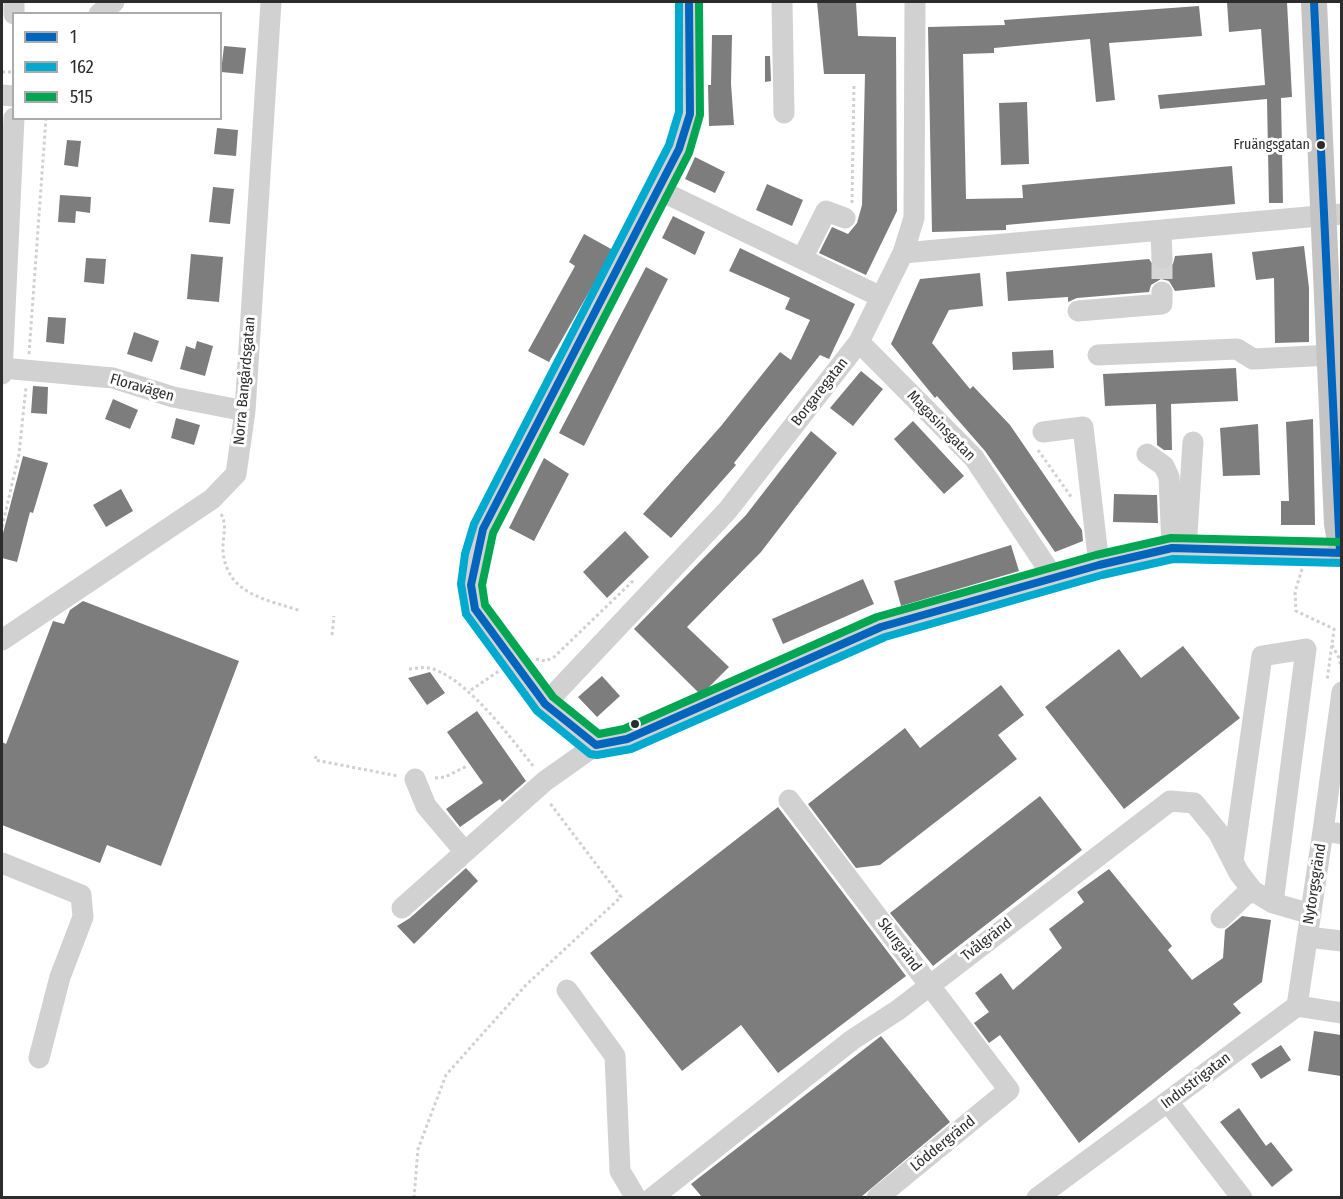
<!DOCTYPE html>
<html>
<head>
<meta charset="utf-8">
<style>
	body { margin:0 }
	#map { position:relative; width:1343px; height:1199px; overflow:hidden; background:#fff; font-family:"Fira Sans Condensed",sans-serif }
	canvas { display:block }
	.frame { position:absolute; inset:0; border:3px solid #2c2c2c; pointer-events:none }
	.legend { position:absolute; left:12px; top:12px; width:210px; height:108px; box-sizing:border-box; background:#fff; border:2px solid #ababab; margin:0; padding:8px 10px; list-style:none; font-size:18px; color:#2c2c2c }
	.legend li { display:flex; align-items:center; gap:12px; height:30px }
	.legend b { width:30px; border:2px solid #ababab }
</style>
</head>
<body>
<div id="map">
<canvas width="1343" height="1199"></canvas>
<div class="frame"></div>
<ul class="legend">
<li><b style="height:8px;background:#0065bd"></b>1</li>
<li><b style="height:8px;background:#00a9ce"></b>162</li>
<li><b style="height:8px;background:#00a651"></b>515</li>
</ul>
</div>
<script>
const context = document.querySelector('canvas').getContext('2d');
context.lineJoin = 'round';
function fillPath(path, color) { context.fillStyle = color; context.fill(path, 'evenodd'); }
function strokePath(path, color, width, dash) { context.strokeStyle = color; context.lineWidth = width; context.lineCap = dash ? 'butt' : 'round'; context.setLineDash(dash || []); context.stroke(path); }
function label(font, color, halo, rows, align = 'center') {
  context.font = font + ' "Fira Sans Condensed",sans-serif'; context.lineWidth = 6; context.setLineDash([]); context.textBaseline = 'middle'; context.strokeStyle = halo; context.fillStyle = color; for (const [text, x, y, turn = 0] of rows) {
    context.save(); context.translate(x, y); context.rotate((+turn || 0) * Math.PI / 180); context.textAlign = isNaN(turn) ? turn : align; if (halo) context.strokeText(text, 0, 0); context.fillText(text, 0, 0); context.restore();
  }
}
fillPath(new Path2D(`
	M 817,2 L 856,2 L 858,36 L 896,37 L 897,211 L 866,275 L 819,253 L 832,227 L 848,234 L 857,223 L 862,205 L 865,74 L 824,74 Z
	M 1227,2 L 1287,2 L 1292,97 L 1281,98 L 1283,203 L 1269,203 L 1267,99 L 1160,109 L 1158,95 L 1265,85 L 1261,29 L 1229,32 Z
	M 1199,6 L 1202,36 L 1109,43 L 1115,100 L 1096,102 L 1090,39 L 994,48 L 994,53 L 963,54 L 966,199 L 1023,198 L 1022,185 L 1232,166 L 1235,204 L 1006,225 L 1006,230 L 932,232 L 928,27 L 1005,25 L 1004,20 Z
	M 712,35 L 732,35 L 731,84 L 734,125 L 709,126 L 708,85 L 711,85 Z
	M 224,46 L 246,48 L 243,74 L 221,72 Z
	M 765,56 L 770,56 L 771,81 L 765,82 Z
	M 1027,102 L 1029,164 L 1001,165 L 999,103 Z
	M 217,128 L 238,130 L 236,156 L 214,154 Z
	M 67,140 L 81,141 L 78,167 L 64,165 Z
	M 695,157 L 725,172 L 715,193 L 685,179 Z
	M 767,184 L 803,200 L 792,226 L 756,210 Z
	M 213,187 L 234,189 L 230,224 L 209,222 Z
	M 60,195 L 91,197 L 90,213 L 76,211 L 75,223 L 58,222 Z
	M 673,216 L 705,232 L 695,255 L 662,238 Z
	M 584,234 L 613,250 L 549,362 L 528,351 L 575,266 L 569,262 Z
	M 1304,246 L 1309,288 L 1309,342 L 1275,343 L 1274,278 L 1256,280 L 1252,252 Z
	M 740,248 L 855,304 L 829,359 L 820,355 L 734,463 L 736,465 L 671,538 L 643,514 L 721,426 L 780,352 L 791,360 L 810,320 L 785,309 L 790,298 L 729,271 Z
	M 1212,253 L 1215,287 L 1175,291 L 1169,281 L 1161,279 L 1151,285 L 1149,292 L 1077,298 L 1068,302 L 1068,297 L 1008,301 L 1006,272 L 1149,259 L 1156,269 L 1163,271 L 1173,264 L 1175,256 Z
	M 191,254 L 223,257 L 219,302 L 187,299 Z
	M 86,258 L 106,259 L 104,284 L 84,282 Z
	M 646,267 L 668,279 L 584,446 L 559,433 Z
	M 980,273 L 983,306 L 949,310 L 932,343 L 970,389 L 973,386 L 1010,425 L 1082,530 L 1083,541 L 1055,552 L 985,451 L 937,396 L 935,398 L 891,344 L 920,279 Z
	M 48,317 L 66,318 L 64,344 L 46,342 Z
	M 134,332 L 159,341 L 152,362 L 127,354 Z
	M 197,341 L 213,346 L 205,376 L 180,369 L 186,346 L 195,349 Z
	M 1053,350 L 1054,368 L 1013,370 L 1012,352 Z
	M 1236,368 L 1238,401 L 1171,404 L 1172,450 L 1164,450 L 1157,445 L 1156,404 L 1105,406 L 1103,374 Z
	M 861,371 L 883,389 L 853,426 L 830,408 Z
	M 33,386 L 48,387 L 47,414 L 31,413 Z
	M 113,399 L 138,410 L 130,429 L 105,419 Z
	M 176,418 L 200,425 L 194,445 L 171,438 Z
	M 1313,419 L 1315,525 L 1281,525 L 1281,501 L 1289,501 L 1286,422 Z
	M 913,421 L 964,476 L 944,494 L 894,439 Z
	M 1258,424 L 1260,475 L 1223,476 L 1220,428 Z
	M 811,431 L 837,453 L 761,552 L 687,627 L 729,667 L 706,690 L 699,693 L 634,629 L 746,515 Z
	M 23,456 L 48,463 L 33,513 L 30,512 L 17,562 L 2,558 L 2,537 Z
	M 544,458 L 569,474 L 534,541 L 509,528 Z
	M 121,489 L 133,511 L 106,527 L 93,505 Z
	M 1114,494 L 1157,495 L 1158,523 L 1113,522 Z
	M 625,531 L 649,557 L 607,598 L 583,572 Z
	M 1011,545 L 1019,571 L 901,606 L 894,581 Z
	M 863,579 L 874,604 L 783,644 L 772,619 Z
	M 83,601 L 239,661 L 161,866 L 107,845 L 100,863 L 2,825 L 2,742 L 6,744 L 53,621 L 64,624 L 70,610 Z
	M 1183,646 L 1240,718 L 1124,809 L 1045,707 L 1119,649 L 1141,678 Z
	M 430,672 L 445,693 L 427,705 L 408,678 Z
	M 602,676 L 620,696 L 597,717 L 578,697 Z
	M 1001,685 L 1024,715 L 998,735 L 1017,759 L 880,865 L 856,868 L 808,804 L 905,728 L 920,748 Z
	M 477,711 L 526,781 L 502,802 L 500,799 L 460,827 L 446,809 L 483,783 L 447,732 Z
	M 1040,796 L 1082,850 L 933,966 L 890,913 Z
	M 778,807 L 906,976 L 778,1073 L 741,1025 L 682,1071 L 590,953 Z
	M 466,868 L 478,881 L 414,944 L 397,926 L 410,918 Z
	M 1109,869 L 1172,946 L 1168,950 L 1192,980 L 1223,958 L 1225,930 L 1242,916 L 1271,920 L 1262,982 L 1233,1004 L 1241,1013 L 1079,1143 L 1000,1035 L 989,1043 L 974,1023 L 989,1012 L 975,993 L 1001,973 L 1013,990 L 1062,948 L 1049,929 L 1084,902 L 1077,892 Z
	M 1314,1031 L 1341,1035 L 1341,1076 L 1308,1071 Z
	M 881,1036 L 950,1122 L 861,1197 L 702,1197 L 691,1184 Z
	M 1281,1045 L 1291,1060 L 1261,1079 L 1251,1064 Z
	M 1239,1108 L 1266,1146 L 1271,1142 L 1293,1170 L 1272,1187 L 1220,1122 Z`), '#7d7d7d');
strokePath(new Path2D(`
	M 1162,258 L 1162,292`), '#d5d5d5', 21, [21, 10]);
strokePath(new Path2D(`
	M 2,72 L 14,72
	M 852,203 L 854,84
	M 29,354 L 46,118
	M 1038,450 L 1072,498
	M 221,514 C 228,526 222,538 223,551 C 227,595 266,599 301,611
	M 2,527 L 19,454 L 26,387
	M 1302,569 L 1295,592 L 1296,611 L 1334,629 L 1327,681
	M 332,635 L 334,616
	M 1332,645 L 1339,658 L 1342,671
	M 536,659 L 546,661 L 554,657 L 635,579
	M 409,669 C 418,668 427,666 436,670 C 472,685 509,736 534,767
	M 471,690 L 499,671
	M 316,756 L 315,760 L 398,776
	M 435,778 L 445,777 L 467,766
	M 414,1198 L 418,1149 L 446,1075 L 526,985 L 621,897 L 549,802`), '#d1d1d1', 3, [3, 3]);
strokePath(new Path2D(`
	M 689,2 L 690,114 L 679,149 L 483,529 L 475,557 L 471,585 L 475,609 L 545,704 L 596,745 L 627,739 L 881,627 L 1099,565 L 1172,548 L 1340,552
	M 782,2 L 784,113
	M 14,14 L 14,2
	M 99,14 L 114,2
	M 2,95 L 14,96
	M 659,190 L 881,297
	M 1161,230 L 1162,258
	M 903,253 L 1342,214
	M 802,259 L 826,211 L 845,218
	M 1078,311 L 1162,304 L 1162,292
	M 859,342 L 974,458 L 1054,578
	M 1098,355 L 1237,349 L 1253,359 L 1331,355
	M 2,368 L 113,378 L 173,397 L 245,411
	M 2,374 L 14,118
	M 1043,432 L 1083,427 L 1099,565
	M 1147,454 L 1164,466 L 1169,477 L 1172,548
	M 1186,549 L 1193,442
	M 2,640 L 212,499 L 236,474 L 245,411 L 271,2
	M 545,704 L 727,511 L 859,342 L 903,253 L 914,218 L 915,2
	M 415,779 L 426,806 L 465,852
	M 789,800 L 1009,1090 L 877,1198
	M 1323,831 L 1342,692
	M 1233,861 L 1262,656 L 1306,649 L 1273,903
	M 2,863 L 81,895 L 83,917 L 60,977 L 39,1058
	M 402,908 L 545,781 L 596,745
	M 1221,918 L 1245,895 L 1253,891
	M 1307,937 L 1342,941
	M 567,990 L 615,1056 L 620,1171 L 636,1198
	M 1297,1006 L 1342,1013
	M 1168,1102 L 1242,1198
	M 652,1198 L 852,1040 L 898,1010 L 1170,801 L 1194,803 L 1218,832 L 1239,873 L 1253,891 L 1273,903 L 1311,914
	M 1037,1198 L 1297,1006 L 1323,831 L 1342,834`), '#d1d1d1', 21);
strokePath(new Path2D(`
	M 1314,2 L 1337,524 L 1342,553`), '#c4c4c4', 26);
strokePath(new Path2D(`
	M 689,2 L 690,114 L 679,149 L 483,529 L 471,585 L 475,609 L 545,704 L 596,745 L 627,739 L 881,627 L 1099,565 L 1172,548 L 1342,553
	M 1314,2 L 1340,552`), '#0065bd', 8);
strokePath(new Path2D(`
	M 679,2 L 679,112 L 669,145 L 474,524 L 465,554 L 461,584 L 466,614 L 537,711 L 590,754 L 597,755 L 631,749 L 885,637 L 1102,575 L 1173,559 L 1342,563`), '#00a9ce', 8);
strokePath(new Path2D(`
	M 699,2 L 700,115 L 689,153 L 493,533 L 482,585 L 485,605 L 553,697 L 599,734 L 624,729 L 877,617 L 1096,555 L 1171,538 L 1342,542`), '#00a651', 8);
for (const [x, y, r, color] of [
	[1321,145,5,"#2c2c2c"],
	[635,724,5,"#2c2c2c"]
]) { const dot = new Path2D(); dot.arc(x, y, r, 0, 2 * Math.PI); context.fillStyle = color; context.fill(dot); strokePath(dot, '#fff', 2); }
label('14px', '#2c2c2c', '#fff', [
	["Fruängsgatan",1310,145]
], 'right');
label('15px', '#2c2c2c', '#fff', [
	["Norra Bangårdsgatan",245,381,-85],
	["Floravägen",142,388,16],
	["Borgaregatan",820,392,-52],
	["Magasinsgatan",941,426,46],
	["Nytorgsgränd",1315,884,-81],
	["Tvålgränd",987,940,-38],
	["Skurgränd",899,945,53],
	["Industrigatan",1196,1081,-37],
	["Löddergränd",943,1144,-39]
]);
</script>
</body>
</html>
